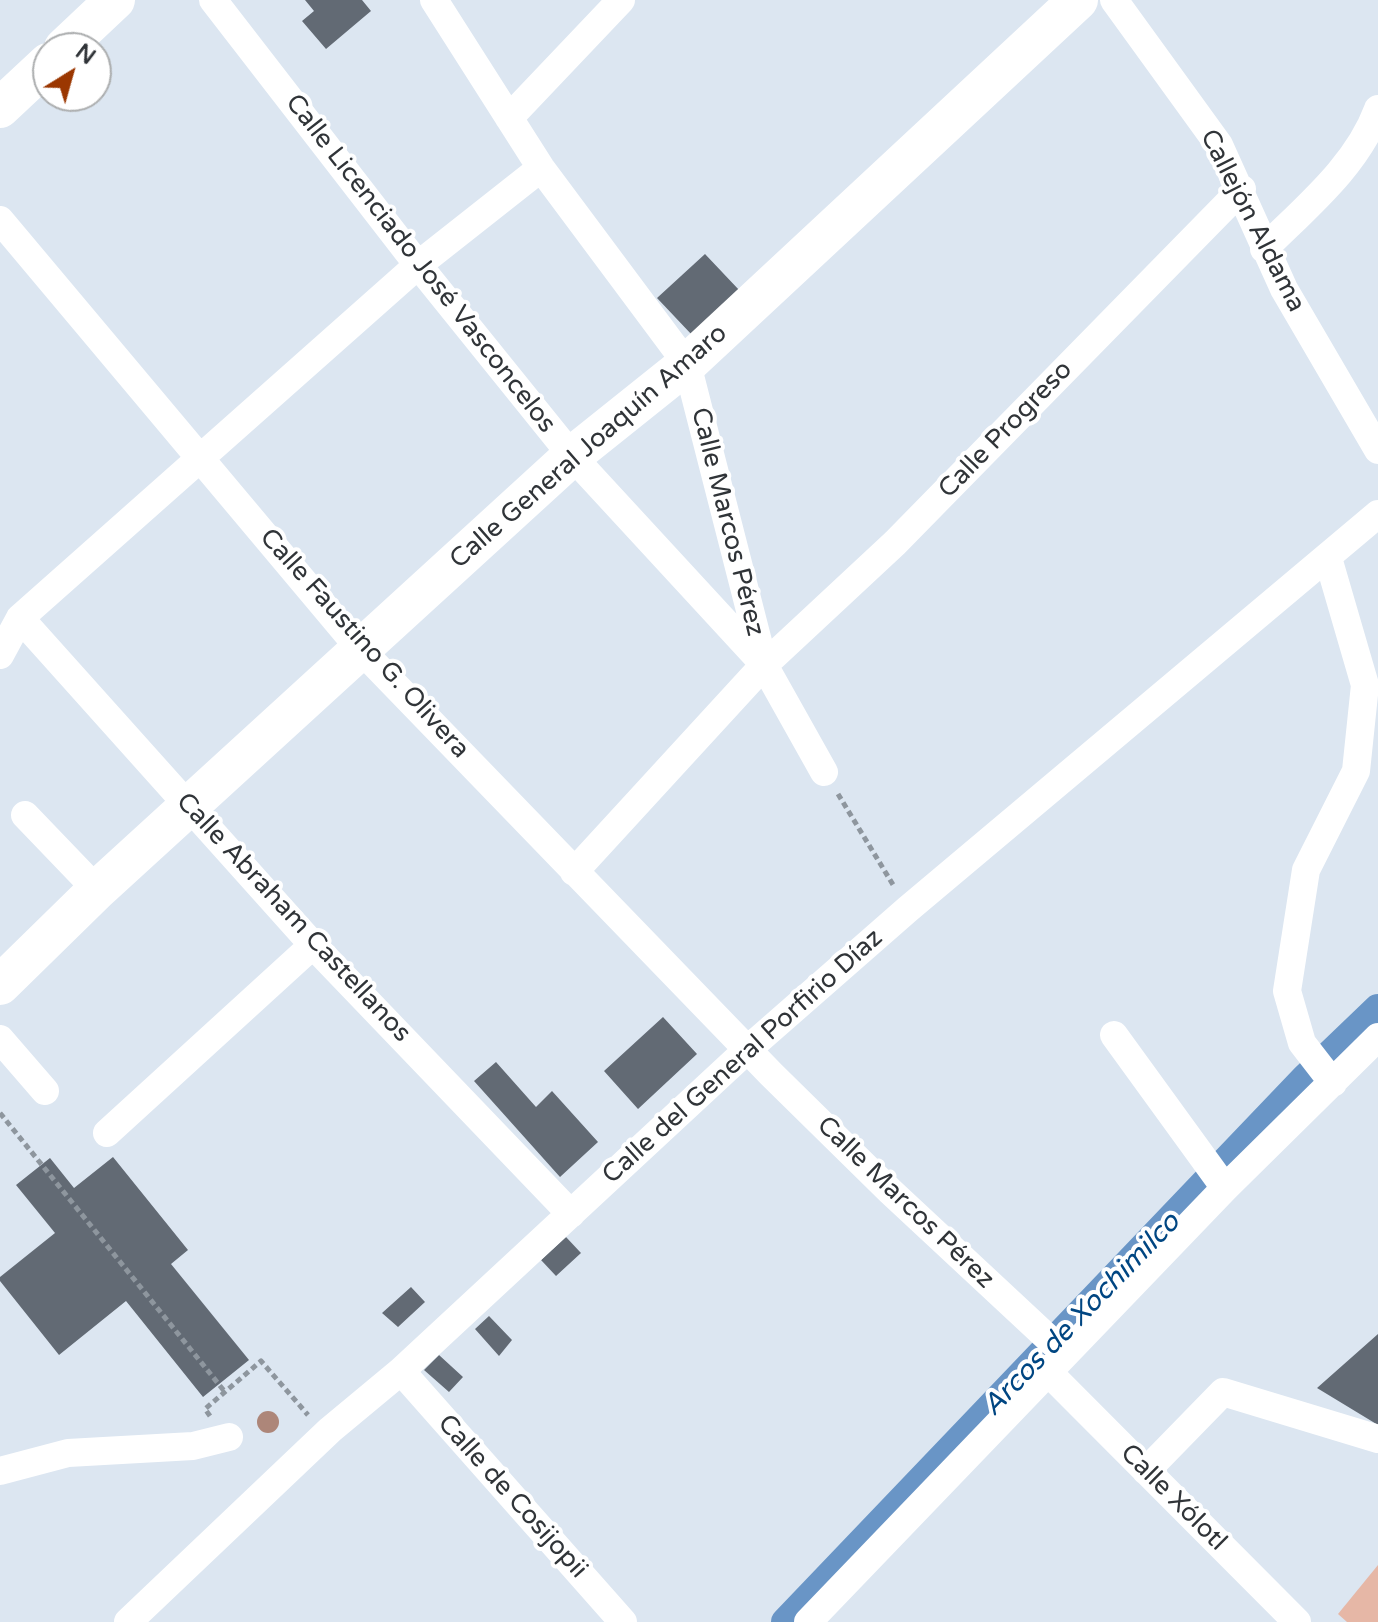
<!DOCTYPE html>
<html>
<head>
<meta charset="utf-8">
<style>
	body { margin:0 }
	#map { position:relative; width:1378px; height:1622px; overflow:hidden; background:#dce6f1; font-family:"Varela Round",sans-serif }
	canvas { display:block }
	.north { position:absolute; left:32px; top:32px; width:80px; height:80px; box-sizing:border-box; background:#fff; border:2px solid #acaeaf; border-radius:50%; rotate:37deg; font-size:22px; font-weight:700; line-height:32px; text-align:center; color:#303438 }
	.north::after { content:''; display:block; margin:auto; width:28px; height:36px; background:#9b3701; clip-path:polygon(50% 0,100% 100%,50% 72%,0 100%) }
</style>
</head>
<body>
<div id="map">
<canvas width="1378" height="1622"></canvas>
<div class="north">N</div>
</div>
<script>
const context = document.querySelector('canvas').getContext('2d');
context.lineJoin = 'round';
function fillPath(path, color) { context.fillStyle = color; context.fill(path, 'evenodd'); }
function strokePath(path, color, width, dash) { context.strokeStyle = color; context.lineWidth = width; context.lineCap = dash ? 'butt' : 'round'; context.setLineDash(dash || []); context.stroke(path); }
function label(font, color, halo, rows, align = 'center') {
  context.font = font + ' "Varela Round",sans-serif'; context.lineWidth = 8; context.setLineDash([]); context.textBaseline = 'middle'; context.strokeStyle = halo; context.fillStyle = color; for (const [text, x, y, turn = 0] of rows) {
    context.save(); context.translate(x, y); context.rotate((+turn || 0) * Math.PI / 180); context.textAlign = isNaN(turn) ? turn : align; if (halo) context.strokeText(text, 0, 0); context.fillText(text, 0, 0); context.restore();
  }
}
fillPath(new Path2D(`
	M 1378,1565 L 1378,1622 L 1347,1622 L 1338,1614 Z`), '#e6b7a6');
strokePath(new Path2D(`
	M 786,1622 L 1305,1079 L 1378,1009`), '#6995c6', 30);
fillPath(new Path2D(`
	M 305,0 L 362,0 L 371,11 L 326,49 L 302,21 L 314,11 Z
	M 705,254 L 740,291 L 692,335 L 657,298 Z
	M 663,1017 L 697,1054 L 638,1109 L 604,1071 Z
	M 496,1062 L 536,1107 L 552,1091 L 598,1142 L 560,1177 L 474,1081 Z
	M 113,1157 L 188,1250 L 171,1264 L 249,1360 L 203,1397 L 126,1301 L 59,1355 L 0,1281 L 0,1277 L 55,1233 L 16,1185 L 50,1158 L 74,1188 Z
	M 566,1237 L 581,1253 L 556,1276 L 541,1260 Z
	M 411,1287 L 425,1302 L 398,1327 L 382,1313 Z
	M 489,1316 L 512,1340 L 499,1356 L 475,1329 Z
	M 1378,1334 L 1378,1425 L 1317,1388 Z
	M 439,1355 L 463,1377 L 449,1392 L 424,1370 Z`), '#626a74');
strokePath(new Path2D(`
	M 838,794 L 895,888
	M 0,1113 L 225,1392
	M 210,1416 L 205,1409 L 261,1361 L 308,1415`), '#8e969e', 5, [6, 4]);
strokePath(new Path2D(`
	M 213,0 L 418,265 L 572,456 L 761,661
	M 434,0 L 541,168 L 687,364 L 764,665 L 824,772
	M 1114,0 L 1219,145 L 1284,289 L 1378,450
	M 509,118 L 621,0
	M 0,220 L 361,650 L 771,1074 L 890,1191 L 1065,1354
	M 1264,249 C 1306,207 1357,166 1378,109
	M 1328,558 L 1365,685 L 1356,771 L 1306,870 L 1287,991 L 1302,1043 L 1333,1083
	M 20,618 L 313,945 L 571,1214
	M 0,655 L 20,618 L 418,265 L 541,168
	M 25,815 L 97,890
	M 574,872 L 764,665 L 895,543 L 1242,189
	M 1114,1035 L 1225,1188
	M 0,1039 L 45,1091
	M 107,1133 L 313,945
	M 401,1371 L 623,1622
	M 1049,1373 L 1297,1622
	M 0,1471 L 68,1453 L 193,1446 L 229,1437
	M 1146,1471 L 1223,1392 L 1378,1439
	M 128,1622 L 330,1430 L 401,1371 L 747,1050 L 908,909 L 1378,514
	M 808,1622 L 1225,1188 L 1378,1037`), '#fff', 28);
strokePath(new Path2D(`
	M 64,48 L 115,0
	M 0,108 L 48,63
	M 0,985 L 97,890 L 572,456 L 687,364 L 1078,0`), '#fff', 40);
context.fillStyle = '#ad8679';
for (const [x, y] of [
	[268,1422]
]) { context.beginPath(); context.arc(x, y, 11, 0, 2 * Math.PI); context.fill(); }
label('26px', '#303438', '#fff', [
	["Callejón Aldama",1252,221,63],
	["Calle Licenciado José Vasconcelos",420,264,52],
	["Calle Progreso",1006,430,-46],
	["Calle General Joaquín Amaro",589,447,-41],
	["Calle Marcos Pérez",727,522,76],
	["Calle Faustino G. Olivera",364,644,48],
	["Calle Abraham Castellanos",293,918,47],
	["Calle del General Porfirio Díaz",743,1057,-42],
	["Calle Marcos Pérez",905,1203,44],
	["Calle de Cosijopii",512,1497,48],
	["Calle Xólotl",1173,1498,45]
]);
label('italic 28px', '#004682', '#fff', [
	["Arcos de Xochimilco",1082,1315,-46]
]);
</script>
</body>
</html>
